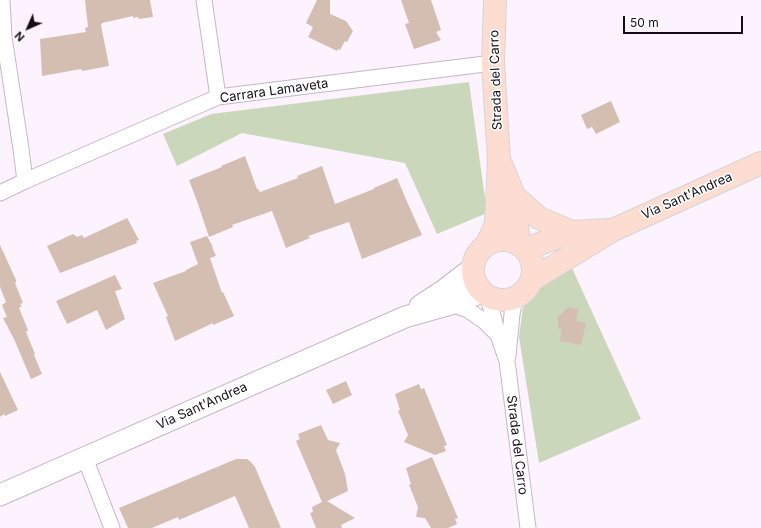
<!DOCTYPE html>
<html>
<head>
<meta charset="utf-8">
<style>
	body { margin:0 }
	#map { position:relative; width:761px; height:528px; overflow:hidden; background:#fdf3fe; font-family:Inter,sans-serif }
	canvas { display:block }
	.north { position:absolute; left:8px; top:8px; width:40px; height:40px; -webkit-text-stroke:3px #fff; paint-order:stroke; rotate:225deg; font-size:11px; font-weight:700; line-height:16px; text-align:center; color:#150f15 }
	.north::after { content:''; display:block; margin:auto; width:14px; height:18px; background:#150f15; clip-path:polygon(50% 0,100% 100%,50% 72%,0 100%) }
	.scale { position:absolute; left:623px; top:16px; width:120px; height:18px; box-sizing:border-box; border:2px solid #150f15; border-top:0; padding-left:5px; font-size:12px; line-height:14px; white-space:nowrap; color:#150f15; -webkit-text-stroke:3px #fff; paint-order:stroke }
</style>
</head>
<body>
<div id="map">
<canvas width="761" height="528"></canvas>
<div class="north">N</div>
<div class="scale">50 m</div>
</div>
<script>
const context = document.querySelector('canvas').getContext('2d');
context.lineJoin = 'round';
function fillPath(path, color) { context.fillStyle = color; context.fill(path, 'evenodd'); }
function strokePath(path, color, width, dash) { context.strokeStyle = color; context.lineWidth = width; context.lineCap = dash ? 'butt' : 'round'; context.setLineDash(dash || []); context.stroke(path); }
function label(font, color, halo, rows, align = 'center') {
  context.font = font + ' Inter,sans-serif'; context.lineWidth = 3; context.setLineDash([]); context.textBaseline = 'middle'; context.strokeStyle = halo; context.fillStyle = color; for (const [text, x, y, turn = 0] of rows) {
    context.save(); context.translate(x, y); context.rotate((+turn || 0) * Math.PI / 180); context.textAlign = isNaN(turn) ? turn : align; if (halo) context.strokeText(text, 0, 0); context.fillText(text, 0, 0); context.restore();
  }
}
fillPath(new Path2D(`
	M 469,82 L 487,213 L 437,234 L 405,163 L 242,133 L 177,166 L 163,134 L 211,114 Z
	M 572,268 L 641,419 L 539,463 L 519,337 L 523,307 L 531,294 L 545,280 L 556,273 Z`), '#cad7ba');
fillPath(new Path2D(`
	M 85,0 L 150,0 L 153,17 L 139,19 L 138,17 L 133,18 L 133,16 L 102,23 L 102,24 L 101,25 L 109,66 L 82,71 L 81,69 L 42,76 L 40,39 L 86,32 L 85,28 L 88,27 Z
	M 317,0 L 330,0 L 330,14 L 346,21 L 353,31 L 347,42 L 345,41 L 340,50 L 338,49 L 337,51 L 308,37 L 313,27 L 306,23 Z
	M 401,0 L 431,0 L 441,30 L 436,32 L 441,40 L 414,49 L 405,24 L 409,23 Z
	M 611,101 L 620,122 L 596,134 L 592,127 L 587,129 L 581,115 Z
	M 245,156 L 257,189 L 258,189 L 260,192 L 298,178 L 297,176 L 322,166 L 335,204 L 374,189 L 374,188 L 397,178 L 408,204 L 422,235 L 362,259 L 349,222 L 308,236 L 310,238 L 286,248 L 272,211 L 232,225 L 233,227 L 209,237 L 197,201 L 189,180 L 222,167 L 221,166 Z
	M 127,218 L 139,240 L 136,241 L 137,243 L 60,273 L 47,246 L 73,234 L 77,237 L 82,235 L 84,238 Z
	M 207,236 L 213,247 L 212,247 L 216,256 L 210,258 L 222,293 L 223,292 L 234,316 L 213,325 L 213,323 L 175,341 L 166,317 L 168,316 L 153,283 L 186,271 L 186,270 L 198,264 L 190,242 Z
	M 0,245 L 16,280 L 16,282 L 15,283 L 23,303 L 20,304 L 22,306 L 19,308 L 28,330 L 26,332 L 35,354 L 34,355 L 42,374 L 31,379 L 14,339 L 3,318 L 7,317 L 2,305 L 6,302 L 0,287 Z
	M 115,275 L 122,289 L 115,291 L 125,319 L 106,330 L 97,310 L 67,324 L 56,301 Z
	M 568,307 L 578,309 L 576,321 L 586,323 L 581,345 L 560,341 L 562,329 L 558,329 L 558,317 Z
	M 0,372 L 18,410 L 5,416 L 4,414 L 0,417 Z
	M 346,381 L 352,395 L 333,404 L 326,390 Z
	M 419,384 L 421,389 L 424,388 L 447,445 L 444,446 L 446,451 L 435,455 L 404,442 L 408,435 L 398,411 L 400,410 L 395,394 Z
	M 321,425 L 328,440 L 340,443 L 336,450 L 345,474 L 348,491 L 327,501 L 355,518 L 341,525 L 342,528 L 316,528 L 310,513 L 313,512 L 312,507 L 322,502 L 296,441 L 300,439 L 298,434 Z
	M 432,457 L 458,518 L 455,519 L 457,524 L 448,528 L 431,528 L 425,518 L 416,517 L 418,507 L 409,485 L 411,484 L 406,468 Z
	M 236,459 L 247,459 L 251,462 L 255,467 L 281,528 L 249,528 L 235,496 L 179,520 L 178,517 L 152,528 L 128,528 L 119,508 Z`), '#d3beb1');
const street = new Path2D(`
	M 2,0 L 4,37 L 21,149 L 25,181
	M 204,0 L 218,97
	M 0,193 L 25,181 L 218,97 L 493,63
	M 488,297 L 498,335 L 507,361 L 528,528
	M 451,304 L 468,310 L 484,321 L 498,335
	M 508,356 L 512,314 L 515,299
	M 85,458 L 112,528`);
const secondary = new Path2D(`
	M 420,306 L 443,291 L 473,268
	M 0,495 L 405,317 L 451,304 L 482,292`);
const primary = new Path2D(`
	M 501,164 L 514,196 L 517,220 L 518,243
	M 514,196 L 539,218 L 572,232
	M473 270a30 30 0 1 1 60 0a30 30 0 1 1-60 0Z
	M 487,244 L 496,224 L 499,159 L 493,63 L 495,0
	M 526,249 L 572,232 L 610,230
	M 533,279 L 613,230 L 761,163`);
strokePath(street, '#c6b6c8', 17);
strokePath(secondary, '#c6b6c8', 23);
strokePath(primary, '#d5d4d5', 24);
strokePath(street, '#fff', 15);
strokePath(secondary, '#fff', 21);
strokePath(primary, '#fdddd1', 22);
label('13px', '#150f15', '#fff', [
	["Strada del Carro",496,80,-92],
	["Carrara Lamaveta",274,91,-8],
	["Via Sant'Andrea",687,196,-24],
	["Via Sant'Andrea",202,406,-24],
	["Strada del Carro",517,445,83]
]);
</script>
</body>
</html>
